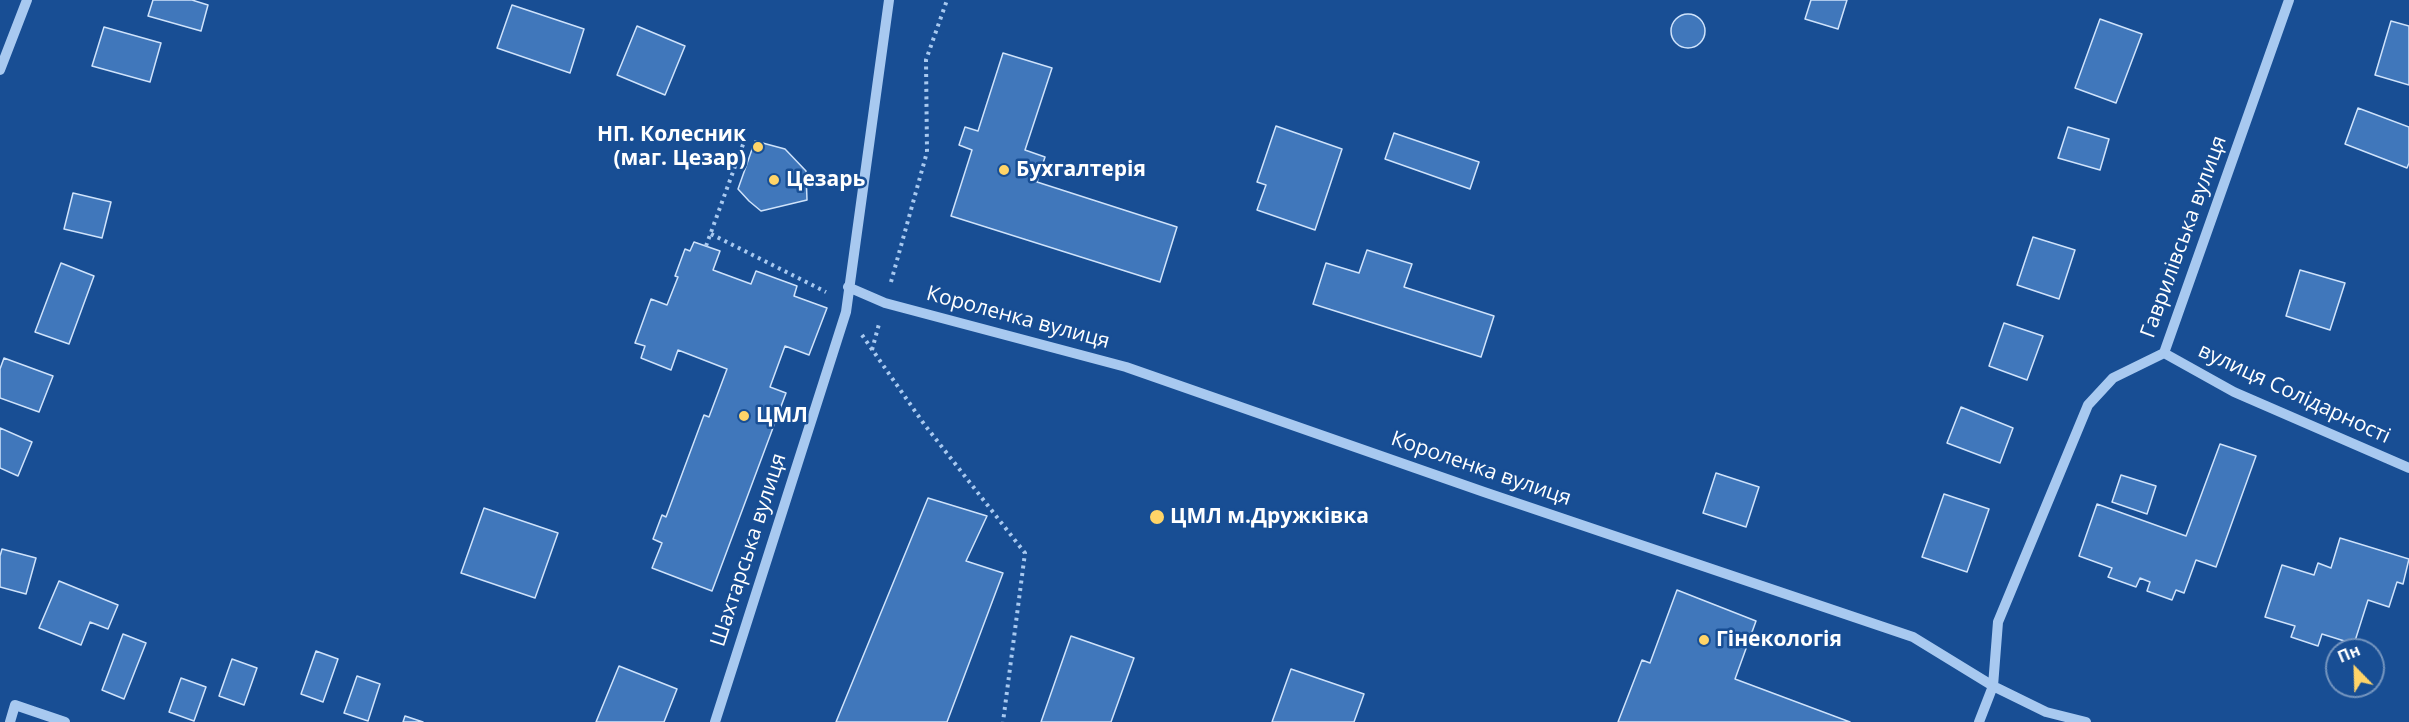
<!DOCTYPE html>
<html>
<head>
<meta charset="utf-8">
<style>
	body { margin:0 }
	#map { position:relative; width:2409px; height:722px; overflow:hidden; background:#184e94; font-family:"Open Sans",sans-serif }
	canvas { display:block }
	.north { position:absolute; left:2325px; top:638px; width:60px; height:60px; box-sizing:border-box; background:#184e94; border:2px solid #7495bf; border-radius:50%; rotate:337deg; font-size:16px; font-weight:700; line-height:24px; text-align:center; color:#fff }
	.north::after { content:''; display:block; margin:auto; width:21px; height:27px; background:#ffd468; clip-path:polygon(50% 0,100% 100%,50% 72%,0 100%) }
</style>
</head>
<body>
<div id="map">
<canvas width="2409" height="722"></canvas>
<div class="north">Пн</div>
</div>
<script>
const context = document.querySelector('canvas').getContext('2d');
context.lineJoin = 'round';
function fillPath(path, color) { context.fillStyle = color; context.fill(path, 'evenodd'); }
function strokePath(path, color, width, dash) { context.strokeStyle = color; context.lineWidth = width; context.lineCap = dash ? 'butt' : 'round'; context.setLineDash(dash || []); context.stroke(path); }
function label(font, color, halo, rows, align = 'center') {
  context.font = font + ' "Open Sans",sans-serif'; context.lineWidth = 5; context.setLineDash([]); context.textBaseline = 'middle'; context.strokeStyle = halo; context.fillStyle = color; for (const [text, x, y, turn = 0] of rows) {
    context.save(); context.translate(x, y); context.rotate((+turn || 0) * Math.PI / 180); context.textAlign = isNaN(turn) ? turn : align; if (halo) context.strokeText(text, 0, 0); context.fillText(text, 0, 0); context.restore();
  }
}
const building = new Path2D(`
	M 153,0 L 192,0 L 208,5 L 201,31 L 148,16 Z
	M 1811,0 L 1847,0 L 1838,29 L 1805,19 Z
	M 512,5 L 584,29 L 570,73 L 497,48 Z
	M1671 31a17 17 0 1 1 34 0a17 17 0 1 1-34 0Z
	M 2100,19 L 2142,34 L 2116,103 L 2075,88 Z
	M 2391,21 L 2409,26 L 2409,85 L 2375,75 Z
	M 637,26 L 685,46 L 665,95 L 617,75 Z
	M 104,27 L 161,43 L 150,82 L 92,66 Z
	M 1003,53 L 1052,68 L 1025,150 L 1045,157 L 1037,182 L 1177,227 L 1160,282 L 951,216 L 972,150 L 959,145 L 965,127 L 978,131 Z
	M 2358,108 L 2409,127 L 2409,163 L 2407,168 L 2345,144 Z
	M 1276,126 L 1342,149 L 1315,230 L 1257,210 L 1266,185 L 1257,182 Z
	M 2068,127 L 2109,139 L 2100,170 L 2058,158 Z
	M 1394,133 L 1479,162 L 1470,189 L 1385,159 Z
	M 755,141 L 785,149 L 806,171 L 807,200 L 761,211 L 749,201 L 738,189 Z
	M 73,193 L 111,202 L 102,238 L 64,229 Z
	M 2033,237 L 2075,250 L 2059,299 L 2017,285 Z
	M 694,242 L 720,251 L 713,270 L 751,284 L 756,271 L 797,286 L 794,296 L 827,308 L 809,355 L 785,346 L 770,387 L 786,393 L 712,591 L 652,568 L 662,543 L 653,539 L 662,515 L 666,517 L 704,415 L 709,417 L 727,369 L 678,350 L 671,370 L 641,358 L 645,346 L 635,343 L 651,299 L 667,305 L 678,277 L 675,276 L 685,249 L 690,251 Z
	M 1367,250 L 1412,264 L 1404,287 L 1494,316 L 1481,357 L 1313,304 L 1326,263 L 1359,273 Z
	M 61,263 L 94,276 L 69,344 L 35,332 Z
	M 2300,270 L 2345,283 L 2330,330 L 2286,316 Z
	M 2004,323 L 2043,336 L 2027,380 L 1989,366 Z
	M 4,358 L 53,376 L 39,412 L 0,398 L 0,369 Z
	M 1961,407 L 2013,428 L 2000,463 L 1947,443 Z
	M 0,428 L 32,442 L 18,476 L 0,468 Z
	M 2220,444 L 2256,456 L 2216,567 L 2196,560 L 2184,593 L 2176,590 L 2172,600 L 2147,591 L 2150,582 L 2140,578 L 2136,587 L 2108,577 L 2112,568 L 2079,556 L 2097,504 L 2186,536 Z
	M 1716,473 L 1759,487 L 1746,527 L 1703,513 Z
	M 2121,475 L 2156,486 L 2147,514 L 2112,502 Z
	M 1944,494 L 1989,509 L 1967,572 L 1922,557 Z
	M 928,498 L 987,516 L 966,561 L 1003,573 L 947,722 L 836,722 Z
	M 484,508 L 558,533 L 535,598 L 461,573 Z
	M 2340,538 L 2409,559 L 2403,584 L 2397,582 L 2389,607 L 2368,600 L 2354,644 L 2322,634 L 2318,646 L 2291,637 L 2295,626 L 2265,617 L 2282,565 L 2314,575 L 2318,563 L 2331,568 Z
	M 2,549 L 36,558 L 26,594 L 0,587 L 0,556 Z
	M 59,581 L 118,605 L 108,629 L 90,622 L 81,645 L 39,628 Z
	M 1677,590 L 1756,621 L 1735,679 L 1850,722 L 1618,722 L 1642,660 L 1650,663 Z
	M 123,634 L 146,643 L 124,699 L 102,690 Z
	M 1071,636 L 1134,658 L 1111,722 L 1041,722 Z
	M 316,651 L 338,659 L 323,702 L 301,694 Z
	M 232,659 L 257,668 L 244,705 L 219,696 Z
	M 619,666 L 677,689 L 664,722 L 596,722 Z
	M 1291,669 L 1364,694 L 1354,722 L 1272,722 Z
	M 357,676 L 380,684 L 368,721 L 344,713 Z
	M 181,678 L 206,687 L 194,721 L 169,712 Z
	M 405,716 L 423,722 L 403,722 Z`);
fillPath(building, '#4077bb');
strokePath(building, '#cfe3fb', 1.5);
strokePath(new Path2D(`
	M 711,234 L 826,292
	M 706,246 L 745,139
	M 891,282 L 927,152 L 926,60 L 947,0
	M 862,335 L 924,424 L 1025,553 L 1003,722
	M 872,350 L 879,324`), '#a8c9f0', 4, [3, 4.5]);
strokePath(new Path2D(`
	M 0,70 L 27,0
	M 848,287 L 885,303 L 1126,367 L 1484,492 L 1913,637 L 1993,686 L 2046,712 L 2086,722
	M 2164,353 L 2234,392 L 2409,468
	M 10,722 L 15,705 L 65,722
	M 715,722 L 846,312 L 889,0
	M 1979,722 L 1993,686 L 1998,622 L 2088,405 L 2113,378 L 2164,353 L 2289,0`), '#a8c9f0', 10);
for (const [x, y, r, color] of [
	[758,147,6,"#ffd468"],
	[1004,170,6,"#ffd468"],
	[774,180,6,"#ffd468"],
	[744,416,6,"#ffd468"],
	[1157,517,8,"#ffd468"],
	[1704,640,6,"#ffd468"]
]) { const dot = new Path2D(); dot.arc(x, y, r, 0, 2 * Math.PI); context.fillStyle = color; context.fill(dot); strokePath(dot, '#184e94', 2); }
label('bold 21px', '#fff', '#184e94', [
	["НП. Колесник",746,135,"right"],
	["(маг. Цезар)",746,159,"right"],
	["Бухгалтерія",1016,170],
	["Цезарь",786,180],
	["ЦМЛ",756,416],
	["ЦМЛ м.Дружківка",1170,517],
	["Гінекологія",1716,640]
], 'left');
label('21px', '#fff', '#184e94', [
	["Гаврилівська вулиця",2184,237,-70],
	["Короленка вулиця",1018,318,15],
	["вулиця Солідарності",2294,394,25],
	["Короленка вулиця",1481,469,19],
	["Шахтарська вулиця",749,550,-72]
]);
</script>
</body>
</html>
